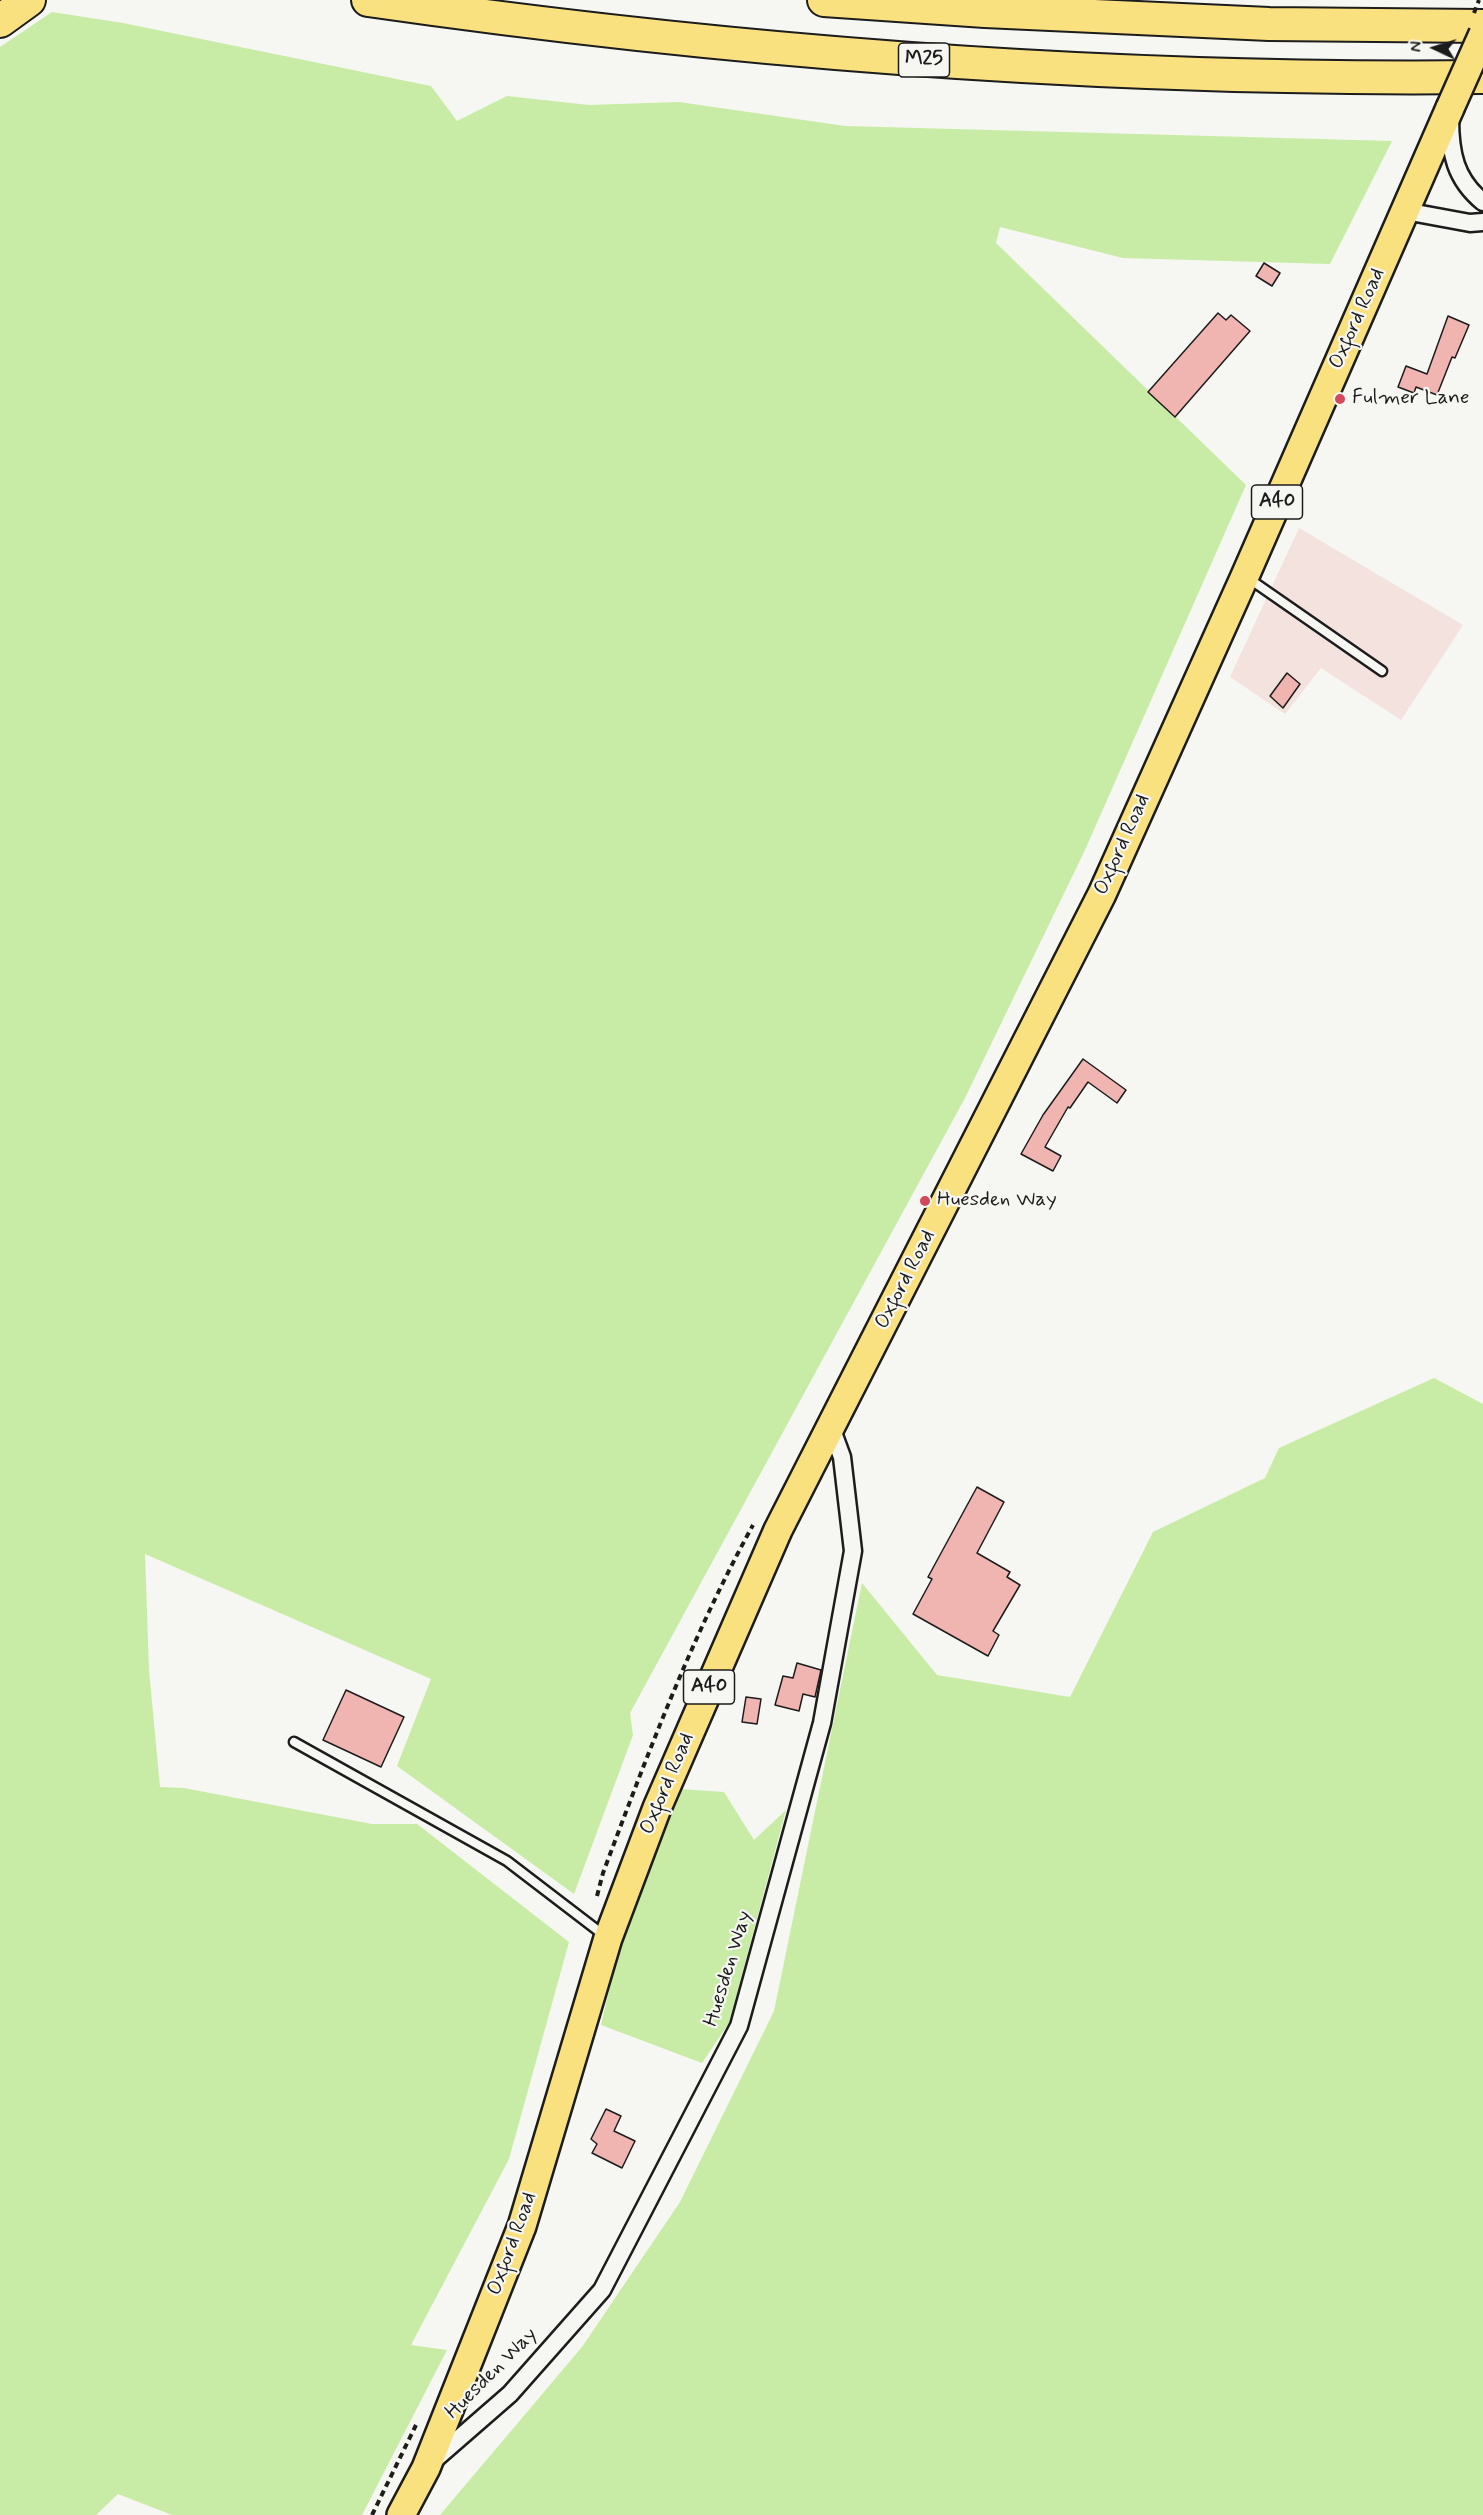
<!DOCTYPE html>
<html>
<head>
<meta charset="utf-8">
<style>
	body { margin:0 }
	#map { position:relative; width:1483px; height:2515px; overflow:hidden; background:#f6f6f2; font-family:Mynerve,sans-serif }
	canvas { display:block }
	.north { position:absolute; left:1405px; top:18px; width:60px; height:60px; -webkit-text-stroke:4px #f6f6f2; paint-order:stroke; rotate:274deg; font-size:16px; font-weight:700; line-height:24px; text-align:center; color:#1c1c1c }
	.north::after { content:''; display:block; margin:auto; width:21px; height:27px; background:#1c1c1c; clip-path:polygon(50% 0,100% 100%,50% 72%,0 100%) }
</style>
</head>
<body>
<div id="map">
<canvas width="1483" height="2515"></canvas>
<div class="north">N</div>
</div>
<script>
const context = document.querySelector('canvas').getContext('2d');
context.lineJoin = 'round';
function fillPath(path, color) { context.fillStyle = color; context.fill(path, 'evenodd'); }
function strokePath(path, color, width, dash) { context.strokeStyle = color; context.lineWidth = width; context.lineCap = dash ? 'butt' : 'round'; context.setLineDash(dash || []); context.stroke(path); }
function label(font, color, halo, rows, align = 'center') {
  context.font = font + ' Mynerve,sans-serif'; context.lineWidth = 4.5; context.setLineDash([]); context.textBaseline = 'middle'; context.strokeStyle = halo; context.fillStyle = color; for (const [text, x, y, turn = 0] of rows) {
    context.save(); context.translate(x, y); context.rotate((+turn || 0) * Math.PI / 180); context.textAlign = isNaN(turn) ? turn : align; if (halo) context.strokeText(text, 0, 0); context.fillText(text, 0, 0); context.restore();
  }
}
fillPath(new Path2D(`
	M 1299,528 L 1463,625 L 1401,720 L 1321,668 L 1285,714 L 1230,677 Z`), '#f4e2de');
fillPath(new Path2D(`
	M 52,12 L 123,23 L 431,86 L 457,121 L 507,96 L 589,105 L 679,102 L 845,126 L 1392,141 L 1330,264 L 1123,258 L 1000,227 L 996,243 L 1246,485 L 1085,850 L 965,1098 L 630,1713 L 633,1735 L 574,1894 L 397,1766 L 431,1679 L 145,1554 L 149,1670 L 160,1787 L 184,1788 L 372,1824 L 417,1824 L 569,1942 L 509,2159 L 411,2345 L 447,2350 L 362,2515 L 172,2515 L 118,2494 L 96,2515 L 0,2515 L 0,47 Z
	M 1434,1378 L 1483,1404 L 1483,2515 L 440,2515 L 582,2347 L 680,2202 L 774,2011 L 862,1583 L 937,1675 L 1070,1697 L 1153,1532 L 1265,1478 L 1279,1448 Z
	M 680,1789 L 724,1792 L 754,1840 L 786,1810 L 729,2023 L 702,2063 L 601,2025 L 625,1921 Z`), '#c8eca5');
const building = new Path2D(`
	M 1264,263 L 1280,273 L 1272,286 L 1256,276 Z
	M 1218,313 L 1226,320 L 1231,315 L 1250,331 L 1175,417 L 1148,392 Z
	M 1448,316 L 1469,325 L 1455,358 L 1452,357 L 1437,395 L 1416,387 L 1414,393 L 1398,387 L 1406,366 L 1427,374 Z
	M 1287,673 L 1300,684 L 1283,708 L 1270,696 Z
	M 1083,1059 L 1126,1090 L 1117,1103 L 1088,1082 L 1070,1108 L 1068,1107 L 1045,1147 L 1061,1156 L 1053,1171 L 1021,1154 L 1043,1115 Z
	M 977,1487 L 1004,1502 L 977,1553 L 1010,1572 L 1007,1577 L 1020,1585 L 993,1631 L 999,1635 L 988,1656 L 913,1614 L 932,1579 L 928,1577 Z
	M 797,1663 L 821,1670 L 815,1697 L 803,1694 L 799,1711 L 775,1705 L 783,1676 L 793,1678 Z
	M 346,1690 L 404,1717 L 381,1767 L 323,1740 Z
	M 746,1697 L 761,1699 L 757,1724 L 742,1722 Z
	M 606,2109 L 621,2116 L 614,2131 L 635,2141 L 622,2168 L 592,2153 L 597,2144 L 591,2139 Z`);
fillPath(building, '#f0b4b1');
strokePath(building, '#1c1c1c', 1.5);
const lane = new Path2D(`
	M 1248,578 L 1382,671
	M 294,1742 L 507,1861 L 605,1936`);
const street = new Path2D(`
	M 1450,118 C 1450,153 1455,179 1483,202
	M 1405,211 L 1470,223 L 1483,222
	M 433,2461 L 510,2394 L 602,2290 L 739,2026 L 822,1723 L 853,1551 L 842,1457 L 831,1427`);
const primary = new Path2D(`
	M 401,2515 L 426,2468 L 522,2226 L 608,1938 L 657,1808 L 778,1530 L 1102,894 L 1245,576 L 1450,108`);
const highway = new Path2D(`
	M 368,0 C 737,53 1110,81 1483,77
	M 824,0 L 985,11 L 1269,24 L 1483,26
	M 0,21 L 29,0`);
strokePath(lane, '#1c1c1c', 13);
strokePath(street, '#1c1c1c', 21);
strokePath(primary, '#1c1c1c', 32);
strokePath(highway, '#1c1c1c', 36);
strokePath(new Path2D(`
	M 597,1896 L 603,1873 C 648,1753 691,1638 753,1525
	M 372,2515 L 416,2425`), '#1c1c1c', 4, [6, 4.5]);
strokePath(lane, '#f6f6f2', 8);
strokePath(street, '#f6f6f2', 16);
strokePath(primary, '#fae180', 27);
strokePath(highway, '#fae180', 32);
const primaryBridge = new Path2D(`
	M 1450,108 L 1483,34`);
strokePath(primaryBridge, '#1c1c1c', 32, []);
strokePath(new Path2D(`
	M 1474,13 L 1479,0`), '#1c1c1c', 4, [6, 4.5]);
strokePath(primaryBridge, '#fae180', 27);
for (const [x, y, r, color] of [
	[1340,399,6,"#d1495b"],
	[925,1201,6,"#d1495b"]
]) { const dot = new Path2D(); dot.arc(x, y, r, 0, 2 * Math.PI); context.fillStyle = color; context.fill(dot); strokePath(dot, '#f6f6f2', 2); }
for (const [x, y, w] of [
	[924,60,51],
	[1277,502,51],
	[709,1687,51]
]) { const box = new Path2D(); box.roundRect(x - w / 2, y - 17, w, 34, 4.5); context.fillStyle = '#f6f6f2'; context.fill(box); strokePath(box, '#1c1c1c', 1.5); }
label('bold 20px', '#1c1c1c', null, [
	["M25",924,60],
	["A40",1277,502],
	["A40",709,1687]
]);
label('21px', '#1c1c1c', '#f6f6f2', [
	["Oxford Road",1358,319,-66],
	["Oxford Road",1123,845,-66],
	["Oxford Road",906,1280,-63],
	["Oxford Road",668,1784,-67],
	["Huesden Way",729,1969,-73],
	["Oxford Road",513,2244,-70],
	["Huesden Way",492,2374,-45]
]);
label('21px', '#1c1c1c', '#f6f6f2', [
	["Fulmer Lane",1352,399],
	["Huesden Way",937,1201]
], 'left');
</script>
</body>
</html>
